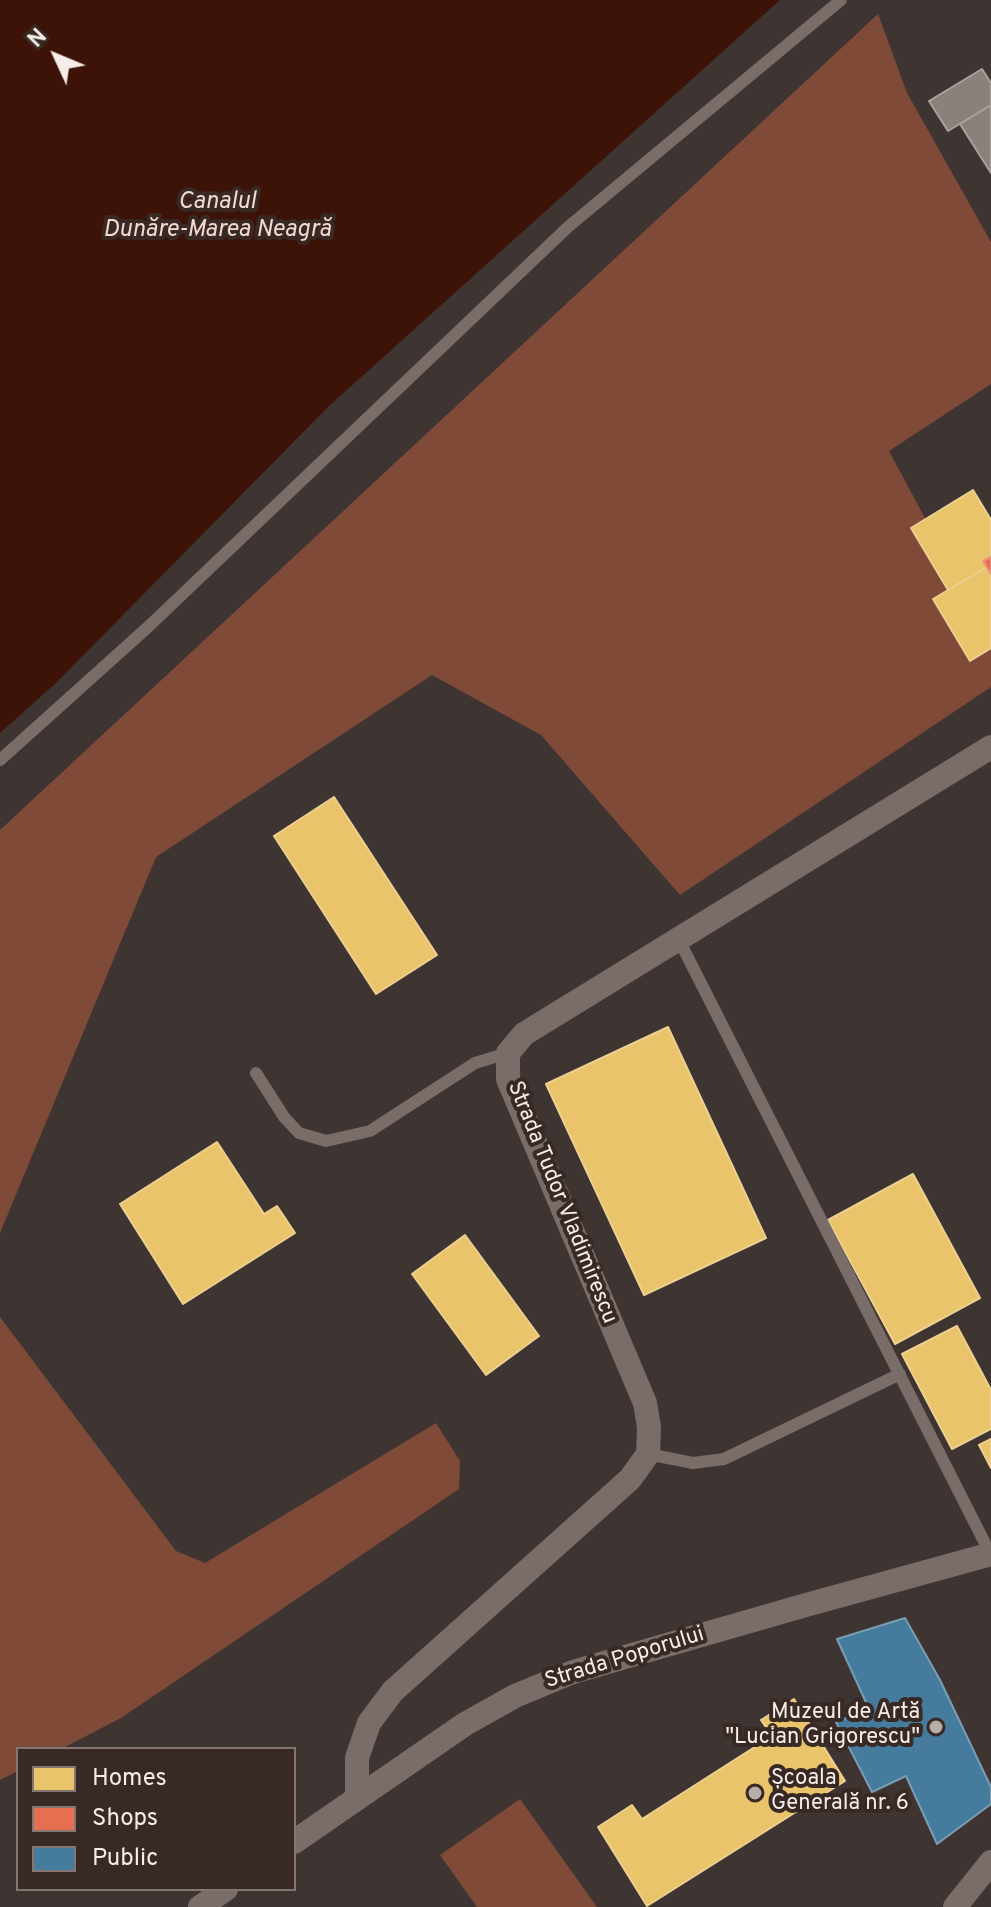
<!DOCTYPE html>
<html>
<head>
<meta charset="utf-8">
<style>
	body { margin:0 }
	#map { position:relative; width:991px; height:1907px; overflow:hidden; background:#3e3532; font-family:Overpass,sans-serif }
	canvas { display:block }
	.legend { position:absolute; left:16px; top:1747px; width:280px; height:144px; box-sizing:border-box; background:#382924; border:2px solid #847772; margin:0; padding:10px 14px; list-style:none; font-size:24px; color:#f6ece8 }
	.legend li { display:flex; align-items:center; gap:16px; height:40px }
	.legend b { width:40px; border:2px solid #847772 }
	.north { position:absolute; left:16px; top:16px; width:80px; height:80px; -webkit-text-stroke:6px #382924; paint-order:stroke; rotate:314deg; font-size:22px; font-weight:700; line-height:32px; text-align:center; color:#f6ece8 }
	.north::after { content:''; display:block; margin:auto; width:28px; height:36px; background:#f6ece8; clip-path:polygon(50% 0,100% 100%,50% 72%,0 100%) }
</style>
</head>
<body>
<div id="map">
<canvas width="991" height="1907"></canvas>
<ul class="legend">
<li><b style="height:22px;background:#e9c46a"></b>Homes</li>
<li><b style="height:22px;background:#e76f51"></b>Shops</li>
<li><b style="height:22px;background:#457b9d"></b>Public</li>
</ul>
<div class="north">N</div>
</div>
<script>
const context = document.querySelector('canvas').getContext('2d');
context.lineJoin = 'round';
function fillPath(path, color) { context.fillStyle = color; context.fill(path, 'evenodd'); }
function strokePath(path, color, width, dash) { context.strokeStyle = color; context.lineWidth = width; context.lineCap = dash ? 'butt' : 'round'; context.setLineDash(dash || []); context.stroke(path); }
function label(font, color, halo, rows, align = 'center') {
  context.font = font + ' Overpass,sans-serif'; context.lineWidth = 8; context.setLineDash([]); context.textBaseline = 'middle'; context.strokeStyle = halo; context.fillStyle = color; for (const [text, x, y, turn = 0] of rows) {
    context.save(); context.translate(x, y); context.rotate((+turn || 0) * Math.PI / 180); context.textAlign = isNaN(turn) ? turn : align; if (halo) context.strokeText(text, 0, 0); context.fillText(text, 0, 0); context.restore();
  }
}
fillPath(new Path2D(`
	M 878,14 L 907,93 L 991,242 L 991,384 L 889,451 L 991,641 L 991,687 L 680,895 L 541,735 L 432,675 L 156,857 L 0,1233 L 0,830 Z
	M 0,1317 L 176,1551 L 205,1563 L 436,1423 L 460,1461 L 459,1489 L 121,1718 L 61,1749 L 18,1749 L 18,1771 L 0,1780 Z
	M 520,1799 L 597,1907 L 477,1907 L 440,1855 Z`), '#804a39');
fillPath(new Path2D(`
	M 0,0 L 780,0 L 328,407 L 56,683 L 0,733 Z`), '#3e1307');
const homes = new Path2D(`
	M 973,490 L 991,520 L 991,557 L 983,561 L 987,567 L 948,590 L 911,528 Z
	M 987,567 L 991,574 L 991,648 L 970,661 L 933,599 Z
	M 334,797 L 437,955 L 376,994 L 274,836 Z
	M 668,1027 L 766,1238 L 644,1295 L 546,1084 Z
	M 217,1142 L 264,1214 L 277,1206 L 295,1233 L 183,1304 L 120,1204 Z
	M 913,1174 L 980,1298 L 895,1344 L 828,1220 Z
	M 465,1235 L 539,1336 L 486,1375 L 412,1274 Z
	M 957,1326 L 991,1390 L 991,1429 L 952,1449 L 902,1354 Z
	M 991,1439 L 991,1468 L 979,1445 Z
	M 794,1699 L 845,1781 L 647,1906 L 598,1827 L 632,1805 L 642,1819 L 772,1736 L 761,1720 Z`);
fillPath(homes, '#e9c46a');
strokePath(homes, '#edd090', 2);
const shops = new Path2D(`
	M 991,557 L 991,574 L 983,561 Z`);
fillPath(shops, '#e76f51');
strokePath(shops, '#ec947e', 2);
const public = new Path2D(`
	M 905,1618 L 940,1680 L 991,1787 L 991,1804 L 937,1844 L 906,1776 L 872,1792 L 836,1722 L 869,1709 L 837,1639 Z`);
fillPath(public, '#457b9d');
strokePath(public, '#7a9db4', 2);
const industry = new Path2D(`
	M 982,69 L 991,83 L 991,105 L 948,131 L 929,101 Z
	M 991,105 L 991,173 L 960,124 Z`);
fillPath(industry, '#8a817c');
strokePath(industry, '#aaa19c', 2);
strokePath(new Path2D(`
	M 0,760 L 148,627 L 568,227 L 841,0
	M 678,938 L 991,1555
	M 256,1073 L 284,1117 L 299,1133 L 326,1141 L 370,1131 L 475,1063 L 508,1053
	M 648,1454 L 693,1463 L 724,1459 L 900,1374`), '#7a6c68', 12);
strokePath(new Path2D(`
	M 357,1797 L 357,1758 L 369,1723 L 393,1691 L 630,1479 L 648,1454 L 649,1427 L 645,1403 L 508,1079 L 508,1053 L 524,1034 L 991,747
	M 294,1842 L 465,1724 L 515,1696 L 573,1672 L 806,1605 L 991,1554
	M 200,1907 L 226,1889
	M 955,1907 L 991,1862`), '#7a6c68', 24);
for (const [x, y, r, color] of [
	[936,1727,8,"#b6aca8"],
	[755,1793,8,"#b6aca8"]
]) { const dot = new Path2D(); dot.arc(x, y, r, 0, 2 * Math.PI); context.fillStyle = color; context.fill(dot); strokePath(dot, '#382924', 3); }
label('22px', '#f6ece8', '#382924', [
	["Strada Tudor Vladimirescu",561,1203,68],
	["Strada Poporului",625,1659,-17]
]);
label('22px', '#f6ece8', '#382924', [
	["Muzeul de Artă",920,1714],
	["\"Lucian Grigorescu\"",920,1739],
	["Școala",771,1780,"left"],
	["Generală nr. 6",771,1805,"left"]
], 'right');
label('italic 24px', '#f4dad2', '#382924', [
	["Canalul",217,203],
	["Dunăre-Marea Neagră",217,231]
]);
</script>
</body>
</html>
